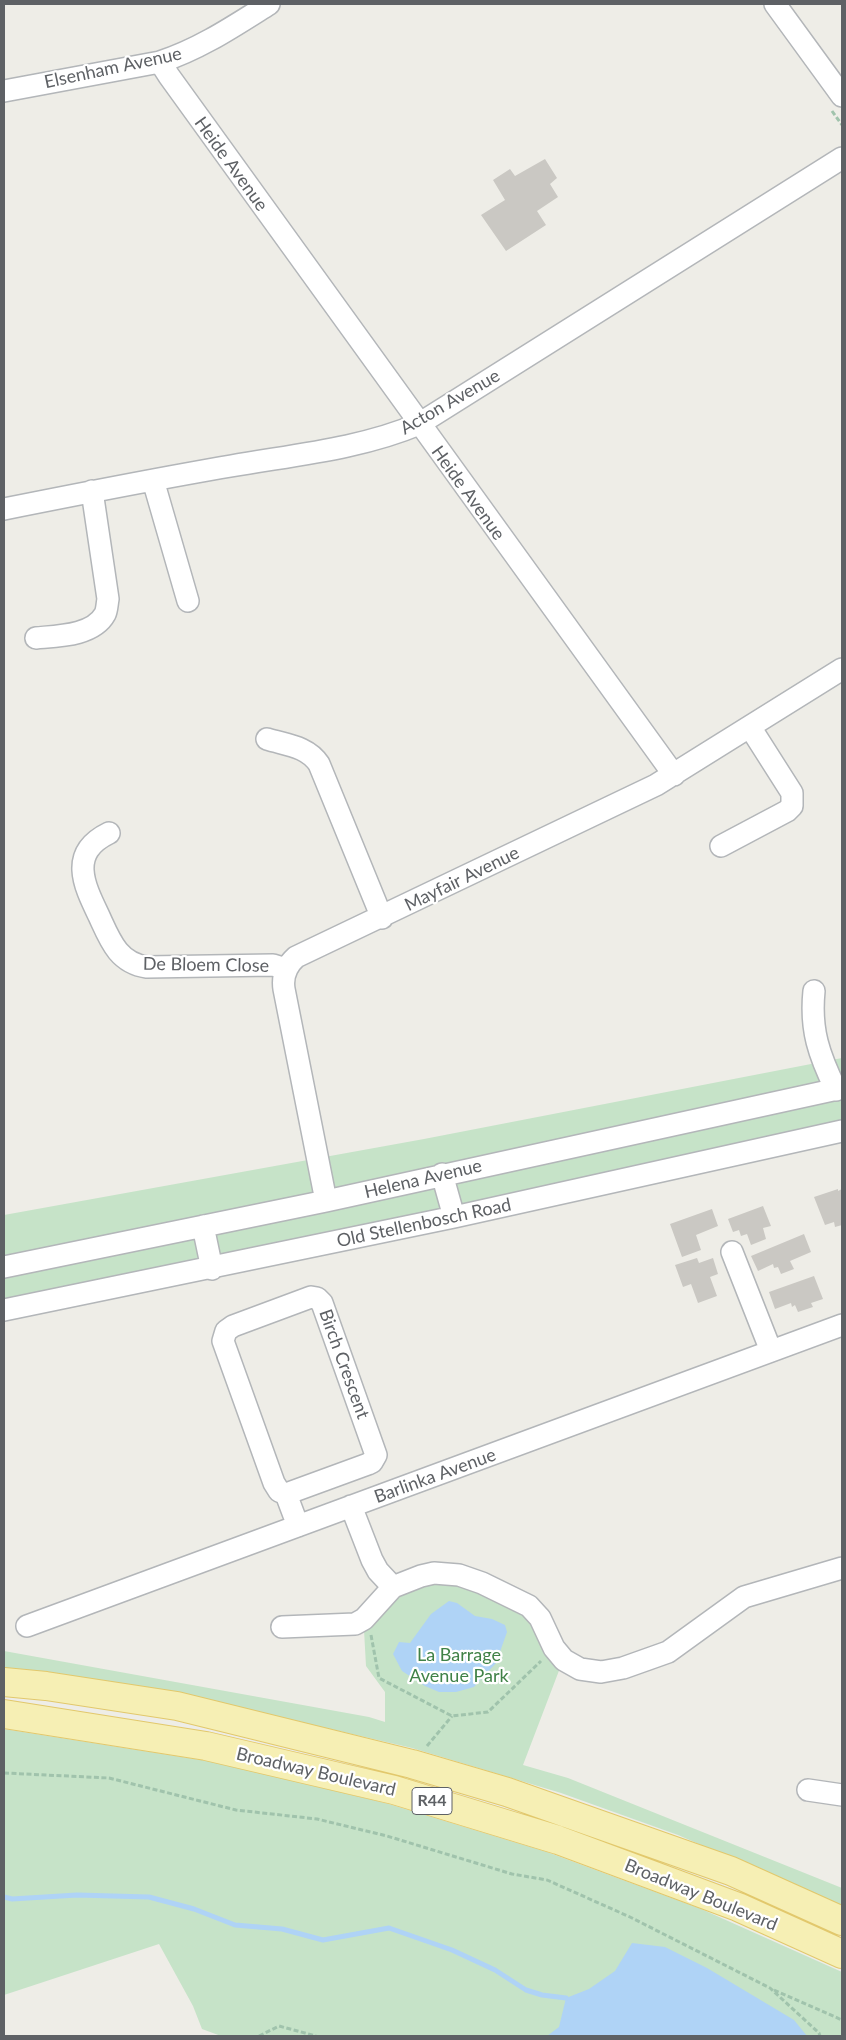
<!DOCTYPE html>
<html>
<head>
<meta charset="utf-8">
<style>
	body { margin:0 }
	#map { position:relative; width:846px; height:2040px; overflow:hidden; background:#eeede7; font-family:Lato,sans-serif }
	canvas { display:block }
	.frame { position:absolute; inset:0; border:5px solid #5e6165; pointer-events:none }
</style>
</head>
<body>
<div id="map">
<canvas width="846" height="2040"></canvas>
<div class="frame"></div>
</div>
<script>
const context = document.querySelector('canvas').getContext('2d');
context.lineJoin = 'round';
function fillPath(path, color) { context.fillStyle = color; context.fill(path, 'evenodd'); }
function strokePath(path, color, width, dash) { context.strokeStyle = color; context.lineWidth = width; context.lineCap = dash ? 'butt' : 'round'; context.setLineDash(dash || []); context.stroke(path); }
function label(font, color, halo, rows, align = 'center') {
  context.font = font + ' Lato,sans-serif'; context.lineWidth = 4.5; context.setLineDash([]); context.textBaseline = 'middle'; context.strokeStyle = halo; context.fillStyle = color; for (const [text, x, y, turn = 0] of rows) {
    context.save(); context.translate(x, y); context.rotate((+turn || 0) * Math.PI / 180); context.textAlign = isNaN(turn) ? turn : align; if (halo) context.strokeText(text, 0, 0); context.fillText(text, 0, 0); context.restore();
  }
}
fillPath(new Path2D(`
	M 842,1058 L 842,1123 L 187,1263 L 4,1299 L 4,1215 L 424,1139 Z
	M 445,1582 L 470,1587 L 533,1619 L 560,1668 L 523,1765 L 568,1778 L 842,1888 L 842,1906 L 678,1835 L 561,1793 L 412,1748 L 179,1694 L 88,1679 L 4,1668 L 4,1651 L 369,1717 L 385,1722 L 385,1692 L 366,1666 L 364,1630 C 392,1600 402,1585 445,1582 Z
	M 4,1729 L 227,1764 L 389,1804 L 547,1852 L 699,1908 L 842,1972 L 842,2036 L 221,2036 L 202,2029 L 193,2006 L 159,1944 L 4,1995 Z`), '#c6e3c8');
fillPath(new Path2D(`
	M 449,1601 L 457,1603 L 475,1616 L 492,1619 L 505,1625 L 507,1632 L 496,1663 L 474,1687 L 456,1692 L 439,1692 L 425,1686 L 402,1671 L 393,1654 L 399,1642 L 410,1643 L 431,1614 Z
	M 632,1943 L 665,1947 L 707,1968 L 794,2020 L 807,2036 L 547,2036 L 559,2027 L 566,1998 L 589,1989 L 615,1971 Z`), '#afd3f6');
strokePath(new Path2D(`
	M 4,1897 L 12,1899 L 77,1895 L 149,1897 L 194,1909 L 235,1925 L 282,1929 L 323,1940 L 389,1928 L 452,1950 L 495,1970 L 526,1990 L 542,1995 L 566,1998`), '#afd3f6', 5);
fillPath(new Path2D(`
	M 545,159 L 557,178 L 550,184 L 558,197 L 537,211 L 546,225 L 506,251 L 481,215 L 505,200 L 493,180 L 510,169 L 515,176 Z
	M 838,1189 L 838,1191 L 842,1189 L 842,1225 L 835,1227 L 834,1222 L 825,1225 L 814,1197 Z
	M 763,1206 L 771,1226 L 763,1228 L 766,1239 L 751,1245 L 747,1234 L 741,1236 L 739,1230 L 733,1232 L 728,1219 Z
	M 712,1209 L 718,1226 L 696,1235 L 701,1250 L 682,1257 L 670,1224 Z
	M 804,1234 L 811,1252 L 790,1261 L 794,1269 L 781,1274 L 778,1267 L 774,1268 L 773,1264 L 758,1271 L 751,1256 Z
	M 697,1258 L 699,1263 L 713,1258 L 718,1274 L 710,1277 L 717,1296 L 698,1303 L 691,1284 L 683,1287 L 675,1265 Z
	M 814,1276 L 823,1299 L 811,1303 L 813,1307 L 798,1312 L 795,1305 L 792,1307 L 791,1303 L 775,1309 L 769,1292 Z`), '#cac8c3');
const minor = new Path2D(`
	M 775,4 L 842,96
	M 160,62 L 169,76 L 674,775
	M 4,91 L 160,62 C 200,49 234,26 269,4
	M 153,480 L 188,601
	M 4,509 C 79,494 155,479 231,466 C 293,455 360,449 419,424 L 842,158
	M 36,638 C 57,636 93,636 105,614 C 107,610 107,604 108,599 L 92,491
	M 267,739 C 286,745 307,746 319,764 L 382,918
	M 109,833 C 68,853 84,885 99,916 C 110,940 118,963 147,967 L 273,965 L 286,969
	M 721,846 L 787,811 L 792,806 L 792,793 L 750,727
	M 814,991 C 810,1030 819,1055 836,1090
	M 442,1174 L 454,1217
	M 326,1201 L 284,989 C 282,976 286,966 296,957 L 656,785 L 842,669
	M 203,1226 L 212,1269
	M 732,1252 L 771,1351
	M 4,1267 L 326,1201 L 842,1088
	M 4,1310 L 454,1217 L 842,1131
	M 286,1494 L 368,1464 L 372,1462 L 376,1455 L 322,1303 L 317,1298 L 311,1297 L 233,1326 L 226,1331 L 223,1341 L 274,1483 L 279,1491 L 286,1494 L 298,1526
	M 351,1506 L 372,1560 L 378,1571 L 393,1587
	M 27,1626 L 842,1325
	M 282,1627 L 355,1624 L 364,1619 L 393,1587 L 421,1576 L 434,1573 L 459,1575 L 482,1583 L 529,1606 L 540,1618 L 554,1648 L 564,1660 L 580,1669 L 601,1672 L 623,1668 L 668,1652 L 744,1597 L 842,1568
	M 808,1790 L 842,1795`);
const major = new Path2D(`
	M 4,1682 L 46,1686 L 177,1706 L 412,1764 L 507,1792 L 731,1871 L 842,1921
	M 4,1714 L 206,1746 L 394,1790 L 558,1840 L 738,1907 L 842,1954`);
strokePath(minor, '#b3b6b9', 24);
strokePath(major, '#e2c86c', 30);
strokePath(new Path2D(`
	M 832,111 L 842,125
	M 371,1635 L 379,1678 L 452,1716 L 488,1712 L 541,1661
	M 427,1746 L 452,1716
	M 4,1773 L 109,1778 L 236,1810 L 317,1819 L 387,1836 L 512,1874 L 547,1880 L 630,1917 L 770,1988 L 819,2033 L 820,2036
	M 774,1990 L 842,2020
	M 259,2036 L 279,2026 L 316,2036`), '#a0c3ac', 3, [5, 2.5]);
strokePath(minor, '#fff', 21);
strokePath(major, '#f6efb4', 28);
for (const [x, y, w] of [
	[432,1801,40]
]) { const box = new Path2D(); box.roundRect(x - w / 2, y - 13.5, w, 27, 4); context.fillStyle = '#fff'; context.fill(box); strokePath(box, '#5e6165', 1); }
label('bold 16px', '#5e6165', null, [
	["R44",432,1801]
]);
label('18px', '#5e6165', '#fff', [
	["Elsenham Avenue",113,68,-12],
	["Heide Avenue",231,164,54],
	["Acton Avenue",450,402,-30],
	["Heide Avenue",468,493,54],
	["Mayfair Avenue",462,879,-26],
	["De Bloem Close",206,965,1],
	["Helena Avenue",423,1179,-13],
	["Old Stellenbosch Road",424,1223,-12],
	["Birch Crescent",344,1364,70],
	["Barlinka Avenue",435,1476,-20],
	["Broadway Boulevard",316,1772,13],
	["Broadway Boulevard",701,1895,22]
]);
label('18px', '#408247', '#fff', [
	["La Barrage",459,1655],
	["Avenue Park",459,1676]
]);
</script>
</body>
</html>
